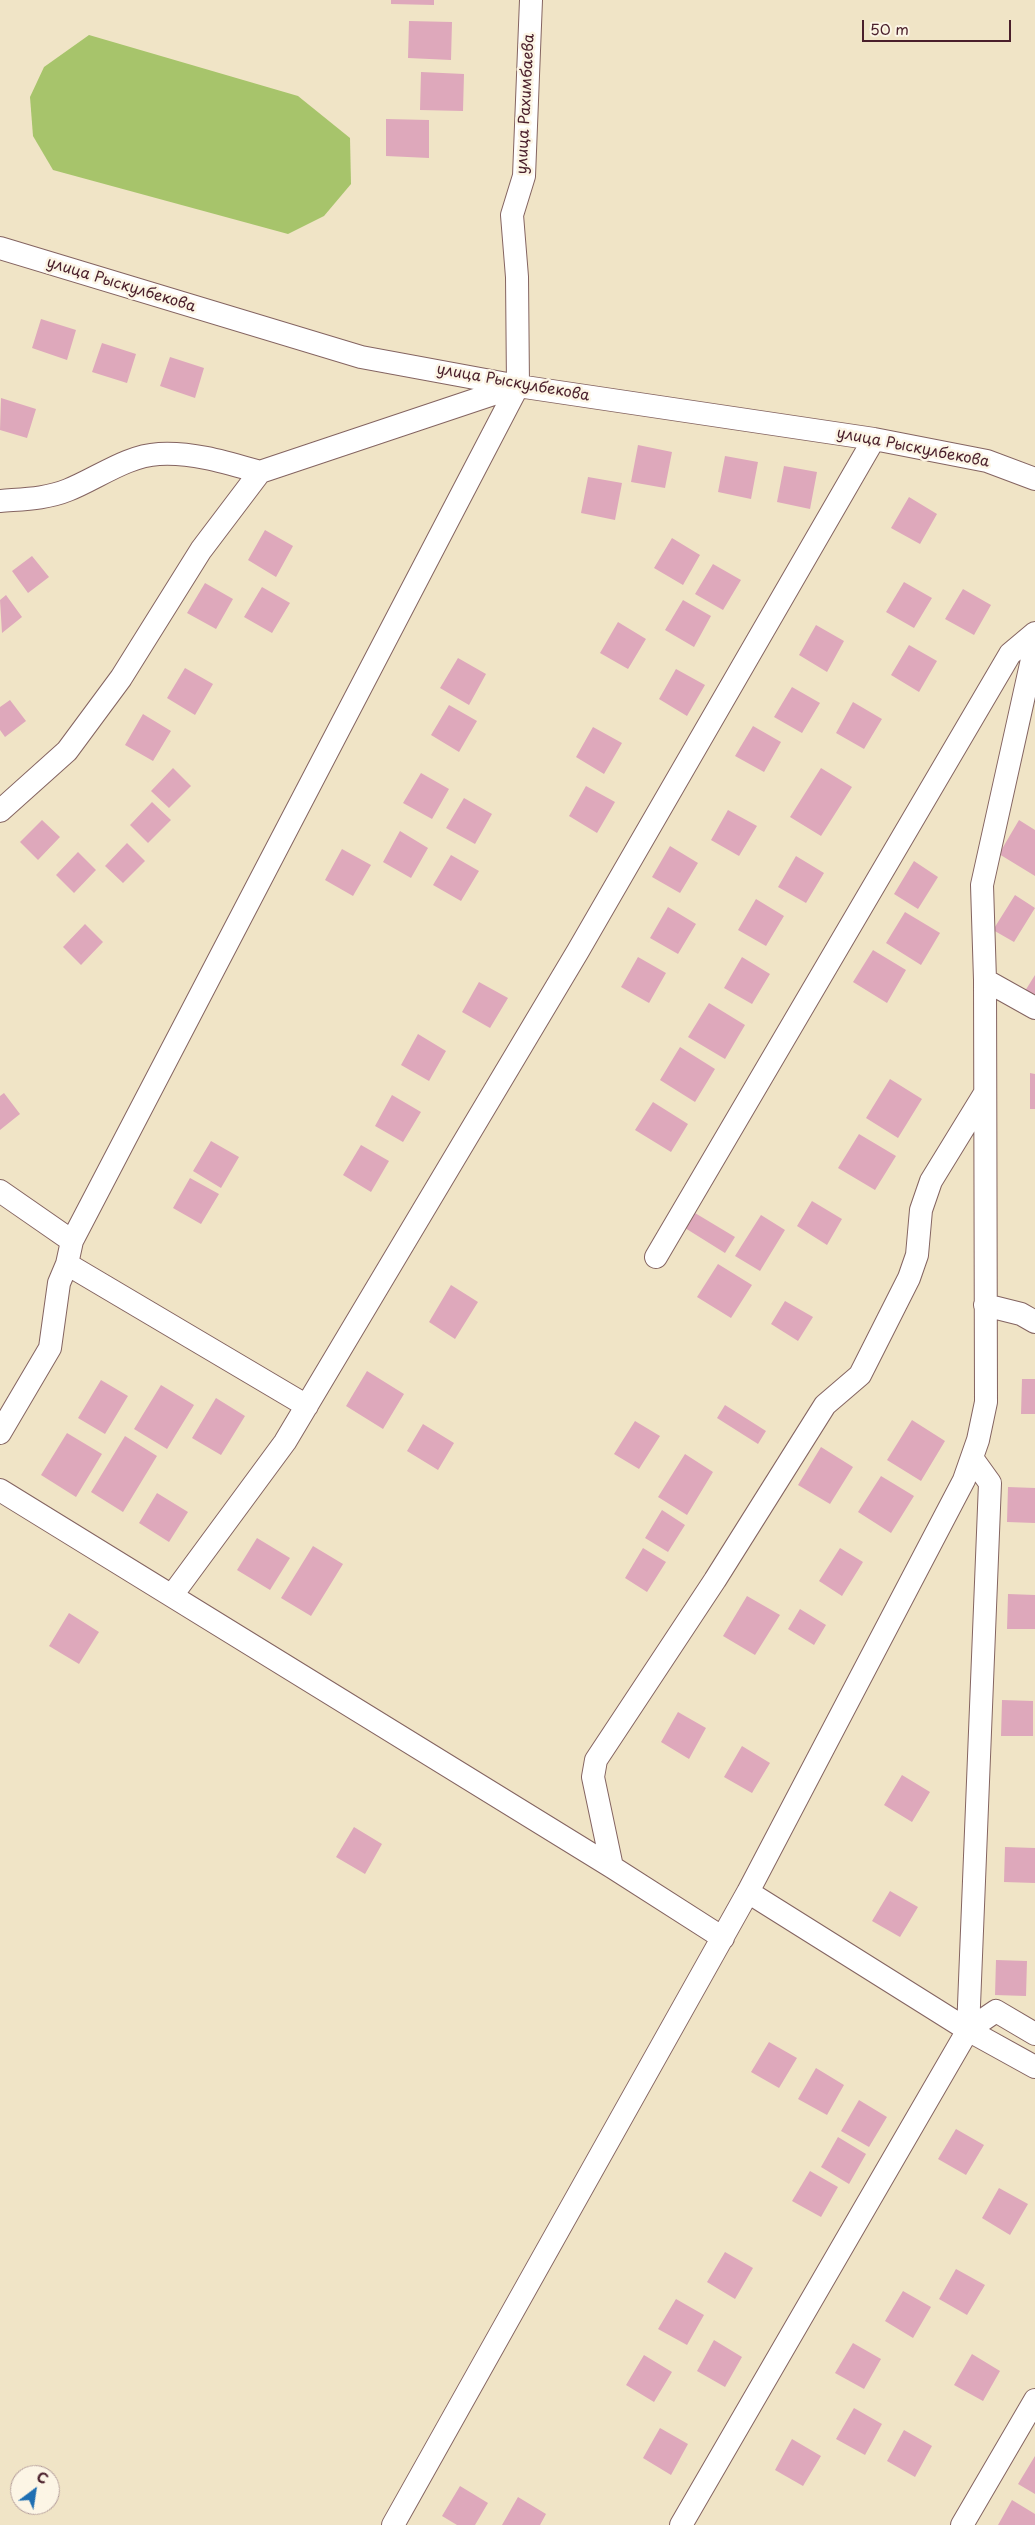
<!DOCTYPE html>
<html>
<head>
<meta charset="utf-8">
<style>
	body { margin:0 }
	#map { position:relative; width:1035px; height:2525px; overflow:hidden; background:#f0e4c6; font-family:"Playpen Sans",sans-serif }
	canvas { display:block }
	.north { position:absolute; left:10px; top:2465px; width:50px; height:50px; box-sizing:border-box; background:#fcf5e5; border:1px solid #b59f9b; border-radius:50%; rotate:31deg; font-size:14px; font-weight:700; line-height:20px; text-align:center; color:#4a1f2b }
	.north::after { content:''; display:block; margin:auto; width:18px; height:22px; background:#1f6fb2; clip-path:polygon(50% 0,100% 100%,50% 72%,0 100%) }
	.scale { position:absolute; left:862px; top:20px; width:149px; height:22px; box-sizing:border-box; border:2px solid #4a1f2b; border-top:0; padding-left:6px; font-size:15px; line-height:18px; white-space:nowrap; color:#4a1f2b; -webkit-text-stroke:4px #fcf5e5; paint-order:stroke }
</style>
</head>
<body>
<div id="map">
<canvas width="1035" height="2525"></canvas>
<div class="north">С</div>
<div class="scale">50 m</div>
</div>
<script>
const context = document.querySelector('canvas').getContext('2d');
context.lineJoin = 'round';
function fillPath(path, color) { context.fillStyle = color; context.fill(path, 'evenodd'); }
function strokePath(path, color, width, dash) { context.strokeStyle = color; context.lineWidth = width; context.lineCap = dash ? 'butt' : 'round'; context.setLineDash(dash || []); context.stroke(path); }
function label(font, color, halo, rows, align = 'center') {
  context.font = font + ' "Playpen Sans",sans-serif'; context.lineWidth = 5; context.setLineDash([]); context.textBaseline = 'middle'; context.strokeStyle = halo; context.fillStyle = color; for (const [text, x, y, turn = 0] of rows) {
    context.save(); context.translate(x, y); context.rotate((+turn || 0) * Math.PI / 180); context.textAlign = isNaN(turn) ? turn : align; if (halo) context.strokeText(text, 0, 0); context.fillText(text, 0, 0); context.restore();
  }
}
fillPath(new Path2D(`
	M 89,35 L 298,96 L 350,138 L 351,184 L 324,216 L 288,234 L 53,170 L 33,136 L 30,97 L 44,67 Z`), '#a7c46b');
fillPath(new Path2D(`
	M 391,0 L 434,0 L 434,5 L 391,4 Z
	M 409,21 L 452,22 L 451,60 L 408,58 Z
	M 421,72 L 464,74 L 463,111 L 420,110 Z
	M 386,119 L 429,120 L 429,158 L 386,156 Z
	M 41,319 L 76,330 L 67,360 L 32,348 Z
	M 102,343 L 136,354 L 127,383 L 92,372 Z
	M 170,357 L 204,368 L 195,398 L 160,386 Z
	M 1,398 L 36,409 L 27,438 L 0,430 Z
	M 638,445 L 672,452 L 665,488 L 631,482 Z
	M 725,456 L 758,462 L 751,499 L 718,492 Z
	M 784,466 L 817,472 L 810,509 L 777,502 Z
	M 588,477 L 622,483 L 615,520 L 581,513 Z
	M 909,497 L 937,514 L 920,544 L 891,528 Z
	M 265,530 L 293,546 L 276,577 L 248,560 Z
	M 672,538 L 700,555 L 683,585 L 654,568 Z
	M 32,556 L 49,577 L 28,593 L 12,571 Z
	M 713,564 L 741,580 L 723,610 L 695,594 Z
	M 904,582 L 932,598 L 914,628 L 886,612 Z
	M 205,583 L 233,599 L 216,629 L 187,613 Z
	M 262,587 L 290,603 L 272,633 L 244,617 Z
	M 963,589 L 991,605 L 974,635 L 945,619 Z
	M 6,595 L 22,617 L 2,633 L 0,600 Z
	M 683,600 L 711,616 L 694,647 L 665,630 Z
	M 618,622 L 646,639 L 628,669 L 600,653 Z
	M 816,625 L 844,641 L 827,672 L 799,655 Z
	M 909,645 L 937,661 L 919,692 L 891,675 Z
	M 458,658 L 486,674 L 469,705 L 440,688 Z
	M 185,668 L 213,684 L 195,715 L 167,698 Z
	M 676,669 L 705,685 L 687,716 L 659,699 Z
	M 792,687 L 820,703 L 802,733 L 774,717 Z
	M 10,700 L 26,721 L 5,737 L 0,730 L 0,707 Z
	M 853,702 L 882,719 L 864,749 L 836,733 Z
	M 449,705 L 477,721 L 459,752 L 431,735 Z
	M 143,714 L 171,731 L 153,761 L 125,745 Z
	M 753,726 L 781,742 L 764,772 L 735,756 Z
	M 593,727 L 622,743 L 604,774 L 576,757 Z
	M 173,768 L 191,786 L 169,808 L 151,791 Z
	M 821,768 L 852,787 L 821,836 L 790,817 Z
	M 421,773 L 449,789 L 432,819 L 403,803 Z
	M 586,786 L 615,802 L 597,833 L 569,816 Z
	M 464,798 L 492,814 L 475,844 L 446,828 Z
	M 152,802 L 171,820 L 148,843 L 130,825 Z
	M 728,810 L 757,826 L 739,856 L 711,840 Z
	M 42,820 L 60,837 L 38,860 L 20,842 Z
	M 1019,820 L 1035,830 L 1035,876 L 999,854 Z
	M 400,831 L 428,848 L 411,878 L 383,862 Z
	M 127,843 L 145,861 L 123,883 L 105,866 Z
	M 670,846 L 698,863 L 680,893 L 652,877 Z
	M 342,849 L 371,865 L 353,896 L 325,880 Z
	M 78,852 L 96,870 L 74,893 L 56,875 Z
	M 451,855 L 479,871 L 461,901 L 433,885 Z
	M 796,856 L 824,873 L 806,903 L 778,887 Z
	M 914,861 L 938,877 L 918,909 L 894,894 Z
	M 1015,895 L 1035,908 L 1014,942 L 993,930 Z
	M 756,899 L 784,916 L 766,946 L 738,930 Z
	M 668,907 L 696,924 L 678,954 L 650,938 Z
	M 905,912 L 940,933 L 921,965 L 886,943 Z
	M 85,924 L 103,942 L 81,965 L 63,947 Z
	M 873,950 L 906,970 L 887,1003 L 853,982 Z
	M 638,957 L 666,973 L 649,1003 L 621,987 Z
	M 742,957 L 770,974 L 752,1004 L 724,988 Z
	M 1035,975 L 1035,997 L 1025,991 Z
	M 479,982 L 508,998 L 490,1028 L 462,1012 Z
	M 709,1003 L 745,1025 L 725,1059 L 688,1037 Z
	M 418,1034 L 446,1051 L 429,1081 L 401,1065 Z
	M 680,1047 L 715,1069 L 695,1102 L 660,1080 Z
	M 1030,1073 L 1035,1074 L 1035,1109 L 1030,1109 Z
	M 890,1079 L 922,1099 L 898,1138 L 866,1118 Z
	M 4,1093 L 20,1114 L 0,1130 L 0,1096 Z
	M 392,1095 L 421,1112 L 403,1142 L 375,1126 Z
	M 653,1102 L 688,1124 L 671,1152 L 635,1130 Z
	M 859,1134 L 896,1156 L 875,1190 L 838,1168 Z
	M 211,1141 L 239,1157 L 221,1188 L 193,1171 Z
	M 361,1145 L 389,1161 L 371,1192 L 343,1175 Z
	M 190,1178 L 219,1194 L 201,1224 L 173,1208 Z
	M 812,1201 L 842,1219 L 827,1245 L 797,1226 Z
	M 695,1213 L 735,1237 L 725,1253 L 685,1228 Z
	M 761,1215 L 785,1230 L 760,1271 L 735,1256 Z
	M 718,1264 L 752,1285 L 731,1318 L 697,1297 Z
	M 451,1285 L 478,1302 L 455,1339 L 429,1322 Z
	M 785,1301 L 813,1317 L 798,1341 L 771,1324 Z
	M 367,1371 L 404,1394 L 383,1429 L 346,1406 Z
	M 1022,1379 L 1035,1379 L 1035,1414 L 1021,1414 Z
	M 101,1380 L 128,1396 L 105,1434 L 78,1418 Z
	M 161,1385 L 194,1405 L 167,1449 L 134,1429 Z
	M 216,1398 L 245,1416 L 221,1455 L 192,1438 Z
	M 725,1405 L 766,1431 L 758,1444 L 717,1418 Z
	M 912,1420 L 945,1441 L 921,1481 L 887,1460 Z
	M 635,1421 L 660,1436 L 639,1469 L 614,1454 Z
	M 423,1424 L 454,1443 L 438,1470 L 407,1451 Z
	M 67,1433 L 102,1454 L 76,1497 L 41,1475 Z
	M 125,1436 L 157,1456 L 123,1512 L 91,1492 Z
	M 821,1447 L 853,1467 L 830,1504 L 798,1485 Z
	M 685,1454 L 713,1472 L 687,1515 L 658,1497 Z
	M 881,1476 L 914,1496 L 891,1533 L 858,1512 Z
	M 1008,1487 L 1035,1488 L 1035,1523 L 1007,1522 Z
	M 157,1493 L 188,1512 L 169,1542 L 139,1523 Z
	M 662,1510 L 685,1525 L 668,1552 L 645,1538 Z
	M 257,1538 L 290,1558 L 270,1590 L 237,1570 Z
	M 313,1546 L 343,1564 L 311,1616 L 281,1598 Z
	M 643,1548 L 666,1562 L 647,1592 L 625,1578 Z
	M 840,1548 L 863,1562 L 842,1596 L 819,1581 Z
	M 1008,1594 L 1035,1595 L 1035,1629 L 1007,1629 Z
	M 747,1596 L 780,1615 L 755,1655 L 723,1636 Z
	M 800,1609 L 826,1625 L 814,1645 L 788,1629 Z
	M 69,1613 L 99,1632 L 79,1664 L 49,1646 Z
	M 1002,1700 L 1033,1701 L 1033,1736 L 1001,1736 Z
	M 678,1712 L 706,1728 L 689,1759 L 661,1742 Z
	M 742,1746 L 770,1763 L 752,1793 L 724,1777 Z
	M 902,1775 L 930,1792 L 912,1822 L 884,1805 Z
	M 354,1827 L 382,1844 L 365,1874 L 336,1857 Z
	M 1005,1847 L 1035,1848 L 1035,1883 L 1004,1882 Z
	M 890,1891 L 918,1907 L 900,1937 L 872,1921 Z
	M 996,1960 L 1027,1961 L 1026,1996 L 995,1995 Z
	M 769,2042 L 797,2058 L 779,2088 L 751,2072 Z
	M 816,2068 L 844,2085 L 827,2115 L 798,2099 Z
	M 859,2100 L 887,2117 L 869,2147 L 841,2131 Z
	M 956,2129 L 984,2145 L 966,2175 L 938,2159 Z
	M 838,2137 L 866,2154 L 849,2184 L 821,2167 Z
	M 810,2171 L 838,2187 L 821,2217 L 792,2201 Z
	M 999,2188 L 1028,2204 L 1010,2235 L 982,2218 Z
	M 725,2252 L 753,2268 L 735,2299 L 707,2282 Z
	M 956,2269 L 985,2285 L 967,2315 L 939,2299 Z
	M 903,2291 L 931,2307 L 913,2338 L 885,2321 Z
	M 676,2299 L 704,2315 L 687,2345 L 658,2329 Z
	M 714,2340 L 742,2357 L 725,2387 L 697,2371 Z
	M 853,2343 L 881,2359 L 864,2389 L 835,2373 Z
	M 972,2354 L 1000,2371 L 983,2401 L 954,2385 Z
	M 644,2355 L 672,2372 L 654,2402 L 626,2385 Z
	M 854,2408 L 882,2424 L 865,2455 L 836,2439 Z
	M 660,2428 L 688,2444 L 671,2475 L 643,2458 Z
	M 904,2430 L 932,2446 L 915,2477 L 887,2461 Z
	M 792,2439 L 821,2456 L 803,2486 L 775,2470 Z
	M 1035,2456 L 1035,2494 L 1018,2484 Z
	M 460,2486 L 488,2503 L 475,2525 L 457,2525 L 442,2516 Z
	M 518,2497 L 546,2514 L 540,2525 L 502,2525 Z
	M 1012,2500 L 1035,2514 L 1035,2525 L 998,2525 Z`), '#dea8bb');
const minor = new Path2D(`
	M 0,248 L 361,357 L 518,386 L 874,439 L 987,461 L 1035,479
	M 0,501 C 23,499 46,499 68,490 C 98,478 126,456 159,454 C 194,452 228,463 260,472
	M 0,811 L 67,751 L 121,678 L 201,550 L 260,472 L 517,386
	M 985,980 L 1035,1008
	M 0,1191 L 72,1241
	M 656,1257 L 1010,654 L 1035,633
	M 67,1264 L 307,1406
	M 985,1305 L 1021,1314 L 1035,1322
	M 0,1433 L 50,1348 L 59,1283 L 67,1264 L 72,1241 L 518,386 L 517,277 L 512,215 L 524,176 L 531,0
	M 0,1490 L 612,1867 L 723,1938
	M 173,1594 L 285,1442 L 578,951 L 874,439
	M 612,1867 L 593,1777 L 596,1760 L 715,1580 L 825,1405 L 860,1375 L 909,1278 L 917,1255 L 921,1210 L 931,1181 L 985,1093
	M 748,1892 L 968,2030 L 1035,2067
	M 968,2030 L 990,1483 L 972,1458
	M 393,2525 L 748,1892 L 964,1480 L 978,1440 L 986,1402 L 985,980 L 982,885 L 1035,646
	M 681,2525 L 968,2030 L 996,2011 L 1035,2034
	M 962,2525 L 1035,2400`);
strokePath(minor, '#846461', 24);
strokePath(minor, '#fff', 22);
label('15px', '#4a1f2b', '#fcf5e5', [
	["улица Рахимбаева",526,104,-87],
	["улица Рыскулбекова",121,285,17],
	["улица Рыскулбекова",513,383,10],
	["улица Рыскулбекова",913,448,11]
]);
</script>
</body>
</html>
